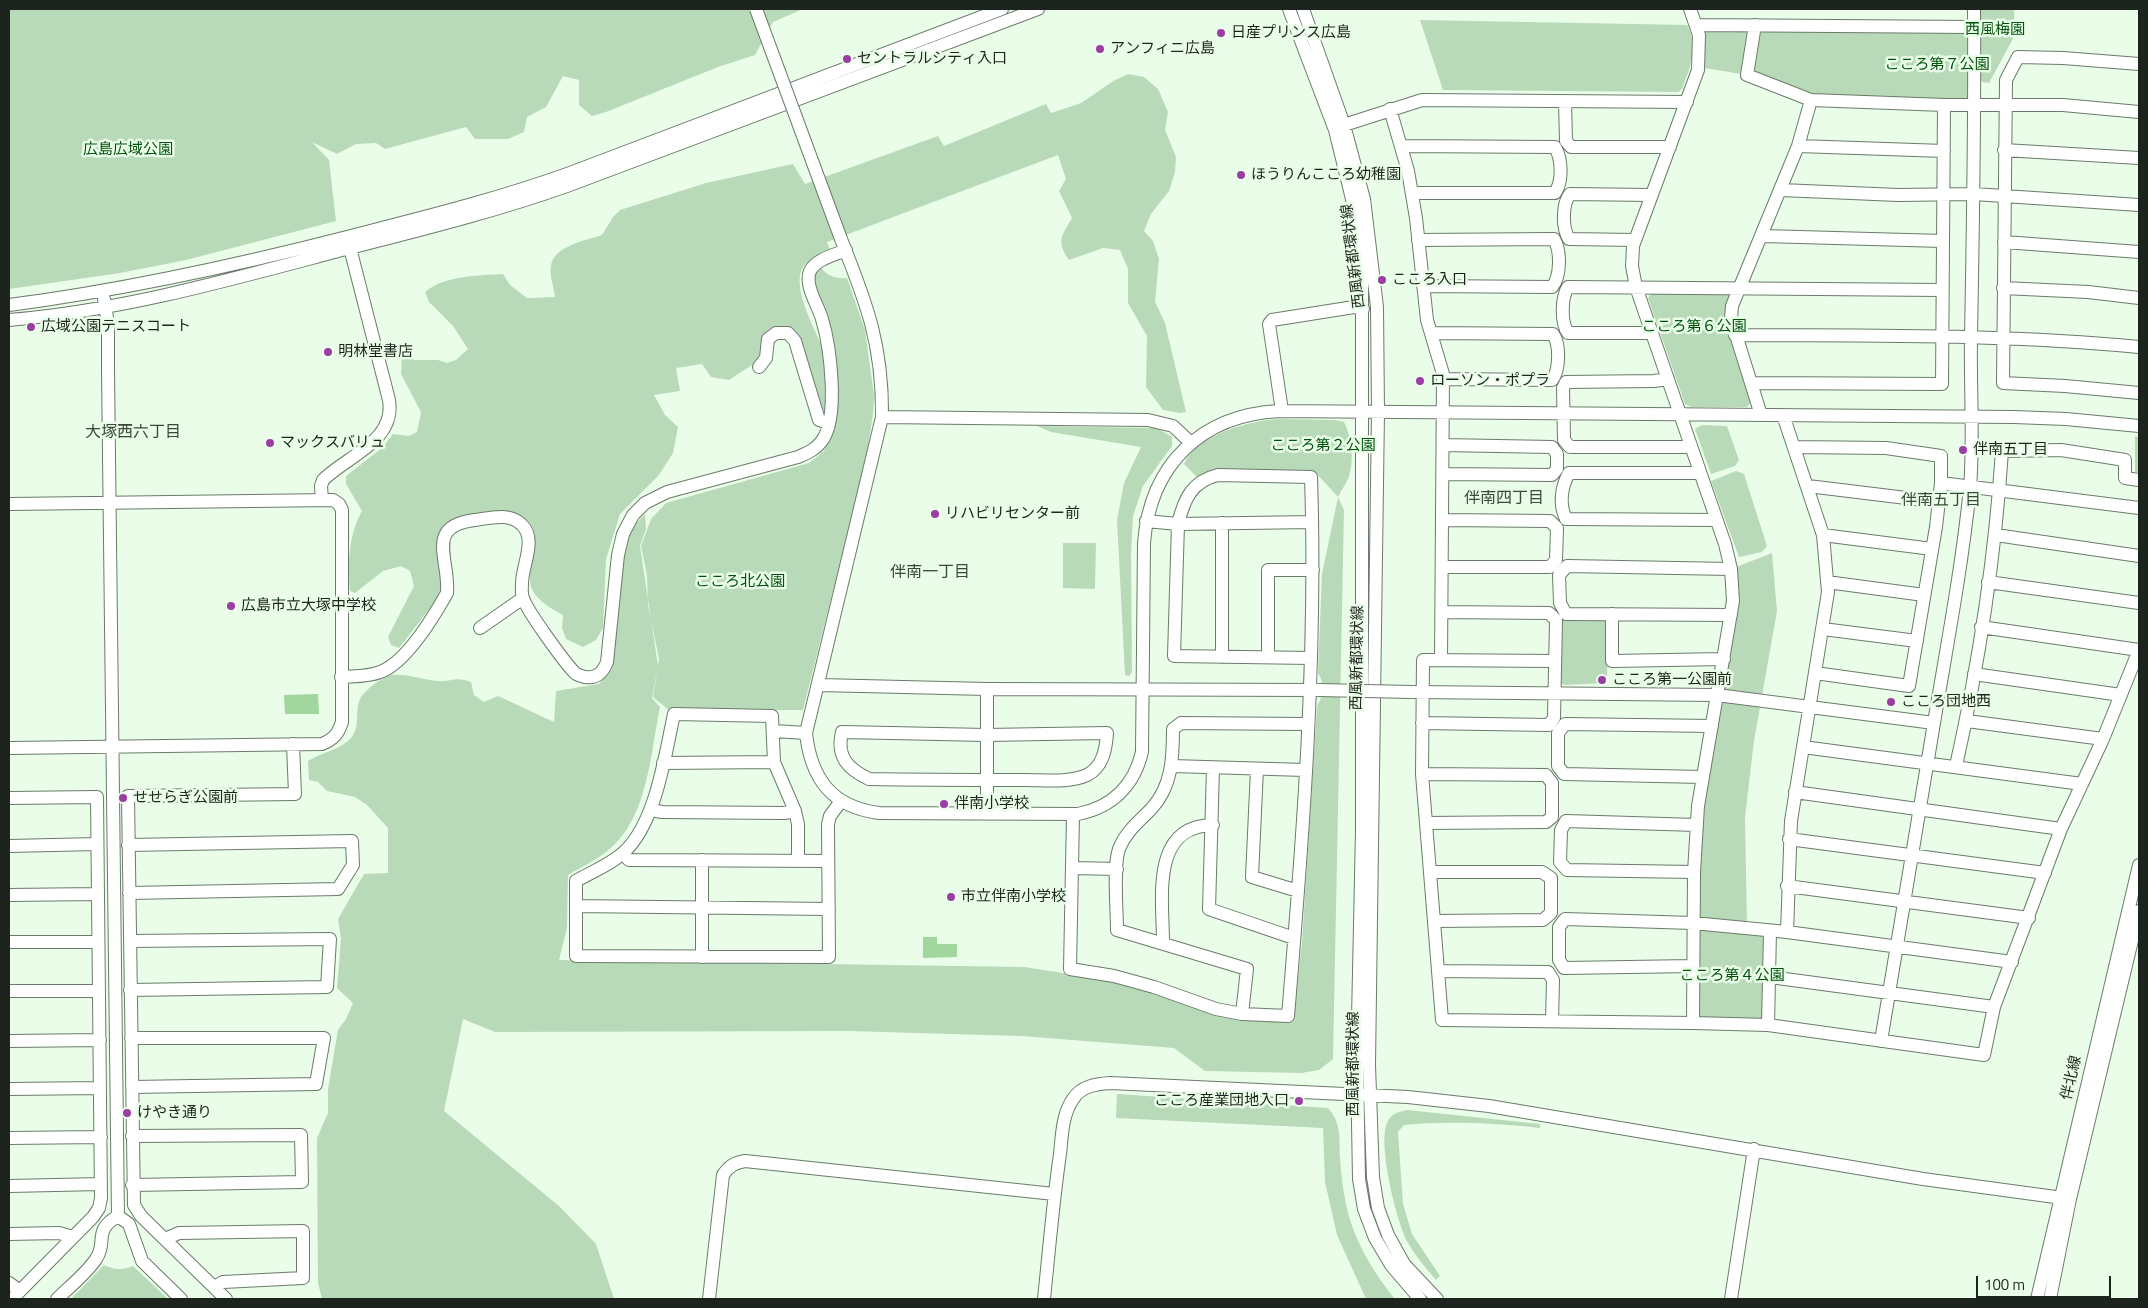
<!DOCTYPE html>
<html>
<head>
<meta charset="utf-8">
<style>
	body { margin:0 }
	#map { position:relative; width:2148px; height:1308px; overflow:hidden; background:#eafde9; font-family:"Titillium Web",sans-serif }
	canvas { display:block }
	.frame { position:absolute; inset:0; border:10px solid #1d241d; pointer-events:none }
	.scale { position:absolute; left:1976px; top:1276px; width:135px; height:22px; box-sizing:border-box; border:2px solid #1d241d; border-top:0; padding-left:6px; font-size:15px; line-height:18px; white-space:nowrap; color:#1d241d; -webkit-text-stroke:4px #eafde9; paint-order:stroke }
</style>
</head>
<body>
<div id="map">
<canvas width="2148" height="1308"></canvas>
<div class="frame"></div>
<div class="scale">100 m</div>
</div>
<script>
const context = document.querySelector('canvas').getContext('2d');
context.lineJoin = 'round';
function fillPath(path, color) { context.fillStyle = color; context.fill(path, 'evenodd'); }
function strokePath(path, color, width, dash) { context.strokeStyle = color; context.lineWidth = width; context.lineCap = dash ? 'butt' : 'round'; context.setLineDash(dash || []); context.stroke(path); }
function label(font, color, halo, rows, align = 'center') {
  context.font = font + ' "Titillium Web","Noto Sans JP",sans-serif'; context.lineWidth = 5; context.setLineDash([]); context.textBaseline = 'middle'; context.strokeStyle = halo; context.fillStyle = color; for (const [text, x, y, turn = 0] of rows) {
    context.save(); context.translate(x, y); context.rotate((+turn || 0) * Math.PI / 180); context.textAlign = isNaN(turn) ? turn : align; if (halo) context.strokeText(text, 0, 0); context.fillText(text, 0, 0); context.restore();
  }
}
fillPath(new Path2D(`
	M 9,9 L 803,9 L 773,22 L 755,55 L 718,67 L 606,112 L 592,116 L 579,105 L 579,80 L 563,76 L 546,107 L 527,117 L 524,132 L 508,139 L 475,139 L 466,127 L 385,149 L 376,143 L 356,144 L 337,154 L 312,142 L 329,160 L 336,221 L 186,260 L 120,273 L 9,289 Z
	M 1974,9 L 2014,9 L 2015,35 L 1989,83 L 1976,81 L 1973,104 L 1811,100 L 1747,75 L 1698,67 L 1696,25 L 1974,27 Z
	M 1420,20 L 1687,25 C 1699,47 1691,66 1682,89 L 1678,92 L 1443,90 Z
	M 1128,74 L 1144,77 L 1158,89 L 1168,112 L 1165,130 L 1176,157 L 1175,172 L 1169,191 L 1151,214 L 1144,231 L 1153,241 L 1159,259 L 1155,302 L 1165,323 L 1186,412 L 1180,413 L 1163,410 L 1146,387 L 1147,336 L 1128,303 L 1128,269 L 1120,250 L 1103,248 L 1069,260 C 1056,241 1061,237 1072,218 L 1059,191 L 1066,179 L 1058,155 L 827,242 L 831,253 C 824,255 815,257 809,261 C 783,278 819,334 825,355 C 829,372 827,393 825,410 L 820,411 L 800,339 L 792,328 C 766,321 761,336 761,359 L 729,380 L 711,377 L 702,364 L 676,368 L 680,391 L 654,395 L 665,415 L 678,427 L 673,453 L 659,475 L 620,514 L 606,559 L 603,628 L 596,640 L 583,647 L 566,639 L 562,628 L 563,615 C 552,609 539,602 533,591 C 519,562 564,518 498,511 C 481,510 457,517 444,528 L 444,584 L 441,594 L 399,648 L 391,645 L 388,637 L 414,586 L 410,571 L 401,566 L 383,571 L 355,593 L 350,591 C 348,564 348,536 362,511 L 346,484 L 346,476 L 382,448 L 393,434 L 409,436 L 417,432 L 421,412 L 401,374 L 402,353 L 406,353 L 414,360 L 438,360 L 447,363 L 456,360 L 468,349 L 453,326 L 429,302 L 425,292 C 443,276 480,275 503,274 L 510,285 L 527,298 L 555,297 C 554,287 549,275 551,266 C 553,246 587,240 602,235 L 613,217 L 620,210 L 706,183 L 793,164 L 805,184 L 938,136 L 944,146 L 1046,104 L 1051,113 L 1081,103 L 1115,80 Z
	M 820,265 C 825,276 836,279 847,278 L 865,330 L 874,395 L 873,414 L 866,459 L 803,710 L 670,711 L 653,697 L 659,659 L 648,605 L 647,575 L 641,546 L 651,519 L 666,503 L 809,463 L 824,451 L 833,417 L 812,276 Z
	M 1653,291 L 1726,291 L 1731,298 L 1752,401 L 1747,407 L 1691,407 L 1685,404 L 1648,298 Z
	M 1279,419 L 1335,420 L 1344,422 C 1351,435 1354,457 1350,472 C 1349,480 1342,489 1338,497 L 1344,510 L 1333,1059 L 1319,1070 L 1301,1073 L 1205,1071 L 1174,1048 L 1021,1036 L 848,1031 L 495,1032 L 463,1019 L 444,1111 L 559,1206 L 596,1244 L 614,1299 L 322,1299 L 318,1283 L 317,1138 L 328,1113 L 328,1089 L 338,1030 L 346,1019 L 353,1003 L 337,988 L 341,939 L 338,919 L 364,874 L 388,873 L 388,828 L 367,805 L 355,797 L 327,791 L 318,782 L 309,780 L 308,761 C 322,752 340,750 351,738 C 361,726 354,708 361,697 C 367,689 381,677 392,675 C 403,673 425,680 438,681 C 452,682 455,676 471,682 L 474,695 L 484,702 L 498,696 L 554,722 L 556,691 L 599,684 L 612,668 L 625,546 L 630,530 L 645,514 L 646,529 L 640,546 L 658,666 L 652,698 L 660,707 C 651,751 648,810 616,843 C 603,857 585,865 568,875 L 567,928 L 559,960 L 1024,967 L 1089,977 L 1154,992 L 1205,1012 L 1233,1019 L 1293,1022 L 1302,943 L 1317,706 C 1323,697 1325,683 1318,673 L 1322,574 L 1338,497 L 1316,473 L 1216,473 L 1199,479 L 1184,464 C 1195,435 1252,420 1279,419 Z
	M 1702,425 L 1727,426 L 1739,460 L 1735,466 L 1711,474 L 1695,429 Z
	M 1037,426 L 1157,428 L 1172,437 L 1172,446 L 1143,486 L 1133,516 L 1131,554 L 1132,672 L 1129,676 L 1125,675 L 1117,520 L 1124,483 L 1141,447 L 1051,432 Z
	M 2135,436 L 2139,437 L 2139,472 L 2135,472 Z
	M 1736,471 L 1744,474 L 1767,546 L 1762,552 L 1739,557 L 1711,481 Z
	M 1063,543 L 1096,543 L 1095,589 L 1063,588 Z
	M 1772,553 L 1777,611 L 1754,741 L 1745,817 L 1747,928 L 1693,923 L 1711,732 L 1731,569 Z
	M 1565,617 L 1603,618 L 1608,622 L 1607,683 L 1564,685 L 1559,682 L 1561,624 Z
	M 1701,930 L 1761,933 L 1767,937 L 1767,1015 L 1762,1020 L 1701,1019 L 1696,1015 L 1697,935 Z
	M 1117,1094 L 1328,1108 C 1342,1124 1339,1138 1340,1158 C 1341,1173 1343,1190 1346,1204 C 1353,1239 1373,1272 1395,1299 L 1366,1299 L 1337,1235 L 1325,1182 L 1323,1128 L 1116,1118 Z
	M 1407,1110 L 1540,1124 L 1540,1128 C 1496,1123 1449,1121 1404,1125 L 1398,1132 L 1403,1204 L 1412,1234 L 1440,1276 L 1436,1280 C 1426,1268 1416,1257 1408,1243 C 1397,1224 1376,1140 1388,1121 C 1392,1113 1399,1112 1407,1110 Z
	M 104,1265 C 115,1270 123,1270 133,1266 L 168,1299 L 71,1299 Z`), '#b9dab8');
fillPath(new Path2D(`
	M 318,694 L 319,714 L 285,714 L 284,695 Z
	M 923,937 L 937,937 L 937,944 L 957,944 L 957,957 L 923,958 Z`), '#a1d69f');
const minor = new Path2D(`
	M 1289,9 L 1335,130 L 1353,203 L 1362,275 L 1362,830 L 1357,1066 L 1359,1179 L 1364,1209 L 1375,1238 L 1391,1265 L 1420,1299
	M 1303,9 L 1344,125 L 1364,199 L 1377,307 L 1378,412 L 1369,1065 L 1373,1177 L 1378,1208 L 1388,1235 L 1404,1264 L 1437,1299
	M 1696,25 L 1974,27
	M 1755,25 L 1747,75 L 1811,100 L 1944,105 L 2063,105 L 2139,112
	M 2139,64 L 2063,58 L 2018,57 L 2006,80 L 2003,383 L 2065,386 L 2139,393
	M 1565,101 L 1566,141 L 1571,147 L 1670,147
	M 1390,109 L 1408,171 L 1416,218 L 1427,320 L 1443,374 L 1441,660
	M 1344,125 L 1422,100 L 1687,102
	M 1402,146 L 1555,147 C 1562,159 1563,181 1555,193 L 1413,193
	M 1798,146 L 1944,151
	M 2004,150 L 2139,158
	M 1781,190 L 1898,195 L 1974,194 L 2139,205
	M 1763,236 L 1943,241
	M 841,239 C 867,304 883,346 882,417 L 806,733 C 811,779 832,807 879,813 L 1078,814 C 1112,807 1134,786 1142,752 L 1144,543 C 1150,465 1201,415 1279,411 L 2014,417 L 2066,419 L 2139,426
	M 1418,240 L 1554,239 C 1561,251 1561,276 1552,287 L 1423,286
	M 1635,240 L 1569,239 C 1562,228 1562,204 1570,194 L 1652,195
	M 2004,242 L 2139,252
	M 2003,288 L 2088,292 L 2139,298
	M 9,305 C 125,290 238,265 351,236 C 425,217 498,199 570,173 L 1002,9
	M 9,320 C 117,311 222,282 327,254 C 407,233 488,214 567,186 L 1038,9
	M 1431,333 L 1553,334 C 1560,344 1560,370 1552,380 L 1444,379
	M 1652,333 L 1568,333 C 1561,323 1561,298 1568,287 L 1942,290
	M 1735,335 C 1870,336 2005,334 2139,347
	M 759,367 L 766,358 L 768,339 L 776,333 L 788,333 L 795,341 L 819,420 L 827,423
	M 1668,379 L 1654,381 L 1566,382 L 1563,388 L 1564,440 L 1570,447 L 1691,447
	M 1751,383 L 1942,384 L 1944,105
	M 1282,411 L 1269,324 L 1272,320 L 1354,307 L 1363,309
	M 1761,415 L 1731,319 L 1732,306 L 1798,146 L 1811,100
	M 1783,415 L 1823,535 L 1828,592 L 1791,821 L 1787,932
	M 882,417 L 1148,420 L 1173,426 L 1191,443
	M 1794,447 L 1886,448 L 1941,456 L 1941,483 L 1936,527 L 1909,686 L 1815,673
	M 1700,473 L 1569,473 C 1561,487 1559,505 1566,519 L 1716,520
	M 1443,474 L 1552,475 L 1557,469 L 1557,454 L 1552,447 L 1443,445
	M 1941,483 L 2139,508
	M 1808,486 L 1939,502
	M 322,500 L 321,486 L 323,480 C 347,456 396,441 389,400 L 350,248
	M 9,504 L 333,500 L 339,504 L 342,510 L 342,722 C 338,734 334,739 322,744 L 9,748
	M 1146,521 L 1178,524 L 1312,522
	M 1222,523 L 1222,657
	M 1823,535 L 1932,549
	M 1996,535 L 2139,556
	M 1442,567 L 1550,567 L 1556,560 L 1557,528 L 1550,521 L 1443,520
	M 1731,569 L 1567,566 L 1559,575 L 1560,603 L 1566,614 L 1731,615
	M 1827,582 L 1924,595
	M 1988,582 L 2139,603
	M 1612,614 L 1612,661 L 1724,659
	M 1981,627 L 2139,650
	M 480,628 L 523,598
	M 1823,629 L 1917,641
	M 1268,657 L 1268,570 L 1313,570
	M 1555,661 L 1423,660 L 1422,774 L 1442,1020 L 1693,1023 L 1694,872 L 1698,806 L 1733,601 L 1731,569 L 1725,544 L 1636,287 L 1632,266 L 1633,246 L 1698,70 L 1699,35 L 1690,9
	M 1974,674 L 2121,695
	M 341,677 C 354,676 368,677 380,672 C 406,663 434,616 447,593 C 450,559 424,526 475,520 C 490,518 510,512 522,525 C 537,539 522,566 522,583 C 522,588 521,594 523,598 C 527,611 565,663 575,673 C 577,675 582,676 585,677 C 597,679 603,672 607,662 L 618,555 L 623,534 L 633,515 L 645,503 L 667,492 L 798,457 C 807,453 815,450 821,442 C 840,419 830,346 822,319 C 818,305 804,285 810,271 C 816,259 835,255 846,250
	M 819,685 L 987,689 L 1317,690
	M 987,689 L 987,814
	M 1414,692 L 1717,695 L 1934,723 C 1947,645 1962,567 1970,488 C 1974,439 1970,387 1971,337 C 1973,228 1975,118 1974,9
	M 1967,721 L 2103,739
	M 1422,723 L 1549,725 L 1554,718 L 1556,620 L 1549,613 L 1442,612
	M 774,731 L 806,733
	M 842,732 L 986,735 L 1107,733 C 1106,749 1103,767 1087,775 C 1069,783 1045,780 1026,780 C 974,780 922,780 869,779 C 848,769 836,757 842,732 Z
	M 1803,747 L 2082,784
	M 663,763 L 774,762
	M 1172,766 L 1305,770
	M 1956,766 C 1979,663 1995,557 2002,451 L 2061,450 L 2125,460 L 2125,478 L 2139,480
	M 1213,768 L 1209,909 L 1294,938
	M 1257,769 L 1252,877 L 1298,891
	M 1422,774 L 1546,775 L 1552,783 L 1552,817 L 1546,822 L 1426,823
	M 1703,777 L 1564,774 L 1558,766 L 1558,733 L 1565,724 L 1712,726
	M 1795,792 L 2061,829
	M 9,798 L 97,797 L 101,1198 L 99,1208 L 93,1217 L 12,1299
	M 651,810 L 662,812 L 784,813 L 795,811
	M 1073,815 L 1070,969 L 1114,976 L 1154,987 L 1216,1009 L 1242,1014 L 1288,1016 C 1303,837 1317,657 1311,477 L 1218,475 C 1192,481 1184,499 1178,524 L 1174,656 L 1311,658
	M 1789,839 L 2045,873
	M 128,845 L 352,841 L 353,865 L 338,889 L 129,893
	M 9,846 L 97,844
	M 623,853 L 629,860 L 828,861
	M 702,860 L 702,957
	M 798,861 L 798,824 L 795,811 L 774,762 L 772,716 L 674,714 C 665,755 656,824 623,853 C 610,865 591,872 576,881 L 576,956 L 829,957 L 828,824 L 830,816 L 841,801
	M 1073,868 L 1117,869
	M 1430,872 L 1542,872 L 1551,878 L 1551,913 L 1543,920 L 1434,921
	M 1694,872 L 1567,870 L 1560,862 L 1561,830 L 1566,821 L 1697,825
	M 1787,886 L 2029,918
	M 9,895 L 98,894
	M 576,906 L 829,909
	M 130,941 L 330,939 L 327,987 L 130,990
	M 9,942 L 98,942
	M 1163,942 C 1163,899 1150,826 1213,825
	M 1693,966 L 1564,968 L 1559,960 L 1559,927 L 1565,919 L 1693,923 L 1787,932 L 2012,962
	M 1438,971 L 1548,972 L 1553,980 L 1552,1021
	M 1770,977 L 1994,1007
	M 9,991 L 99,991
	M 1242,1014 L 1247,969 L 1117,930 C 1117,911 1113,865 1119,849 C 1126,831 1139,822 1152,808 C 1172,786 1173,758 1173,729 L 1181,723 L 1307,724
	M 1693,1023 L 1768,1025 L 1984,1055 L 1994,1007 L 2061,829 L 2103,739 L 2139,650
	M 1768,1025 L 1770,931
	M 131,1038 L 324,1038 L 316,1084 L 132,1087
	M 9,1041 L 100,1040
	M 1881,1041 L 1934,723
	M 9,1089 L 100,1088
	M 132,1136 L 301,1135 L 302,1182 L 132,1185
	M 9,1138 L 101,1137
	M 9,1186 L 101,1184
	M 118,1216 L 129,1224 L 142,1261 L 181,1299
	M 9,1234 L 59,1233 L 73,1237
	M 165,1239 L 179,1233 L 303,1231 L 303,1278 L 223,1282 L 214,1287
	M 9,1283 L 20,1291
	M 57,1299 C 69,1287 86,1274 96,1259 C 108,1242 92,1231 118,1216 L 108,371 L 108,324 L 104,299
	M 226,1299 L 141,1216 L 134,1205 L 128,796 L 295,794 L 293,744
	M 709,1299 L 723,1175 C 729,1166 734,1163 745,1161 L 1054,1194
	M 1044,1299 C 1049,1251 1053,1202 1060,1154 C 1062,1136 1062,1115 1073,1099 C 1081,1086 1096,1084 1110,1083 L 1408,1097 L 1489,1106 L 1923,1179 L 2070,1199
	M 1731,1299 L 1754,1149
	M 2037,1299 L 2139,865
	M 2050,1299 L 2070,1199 L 2139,911`);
strokePath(minor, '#6b7b6a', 14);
strokePath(minor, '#fff', 12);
const minorBridge = new Path2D(`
	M 756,9 L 841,239
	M 1319,690 L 1412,692`);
strokePath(minorBridge, '#6b7b6a', 14, []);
strokePath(minorBridge, '#fff', 12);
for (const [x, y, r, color] of [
	[1221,33,5,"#9b3da5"],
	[1100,49,5,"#9b3da5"],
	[847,59,5,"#9b3da5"],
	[1241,175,5,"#9b3da5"],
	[1382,280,5,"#9b3da5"],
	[31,327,5,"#9b3da5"],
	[328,352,5,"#9b3da5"],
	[1420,381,5,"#9b3da5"],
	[270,443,5,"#9b3da5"],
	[1963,450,5,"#9b3da5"],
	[935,514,5,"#9b3da5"],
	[231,606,5,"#9b3da5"],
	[1602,680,5,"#9b3da5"],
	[1891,702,5,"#9b3da5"],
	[123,798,5,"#9b3da5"],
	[944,804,5,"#9b3da5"],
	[951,897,5,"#9b3da5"],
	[1299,1101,5,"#9b3da5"],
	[127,1113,5,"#9b3da5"]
]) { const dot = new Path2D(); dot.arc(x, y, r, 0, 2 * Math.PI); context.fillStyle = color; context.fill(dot); strokePath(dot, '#eafde9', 2); }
label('15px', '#01520b', '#eafde9', [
	["西風梅園",1995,30],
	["こころ第７公園",1937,65],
	["広島広域公園",128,150],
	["こころ第６公園",1694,327],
	["こころ第２公園",1323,446],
	["こころ北公園",740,582],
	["こころ第４公園",1732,976]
]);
label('15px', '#1d241d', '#eafde9', [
	["日産プリンス広島",1231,33],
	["アンフィニ広島",1110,49],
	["セントラルシティ入口",857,59],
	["ほうりんこころ幼稚園",1251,175],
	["こころ入口",1392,280],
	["広域公園テニスコート",41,327],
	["明林堂書店",338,352],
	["ローソン・ポプラ",1430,381],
	["マックスバリュ",280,443],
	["伴南五丁目",1973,450],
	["リハビリセンター前",945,514],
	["広島市立大塚中学校",241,606],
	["こころ第一公園前",1612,680],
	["こころ団地西",1901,702],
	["せせらぎ公園前",133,798],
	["伴南小学校",954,804],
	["市立伴南小学校",961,897],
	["こころ産業団地入口",1289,1101,"right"],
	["けやき通り",137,1113]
], 'left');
label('15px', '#1d241d', '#eafde9', [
	["西風新都環状線",1354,256,-97],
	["西風新都環状線",1358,658,-89],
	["西風新都環状線",1354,1064,-90],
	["伴北線",2072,1078,-77]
]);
label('16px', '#3a4939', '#eafde9', [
	["大塚西六丁目",133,433],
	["伴南四丁目",1504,499],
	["伴南五丁目",1941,501],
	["伴南一丁目",930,573]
]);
</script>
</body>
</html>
